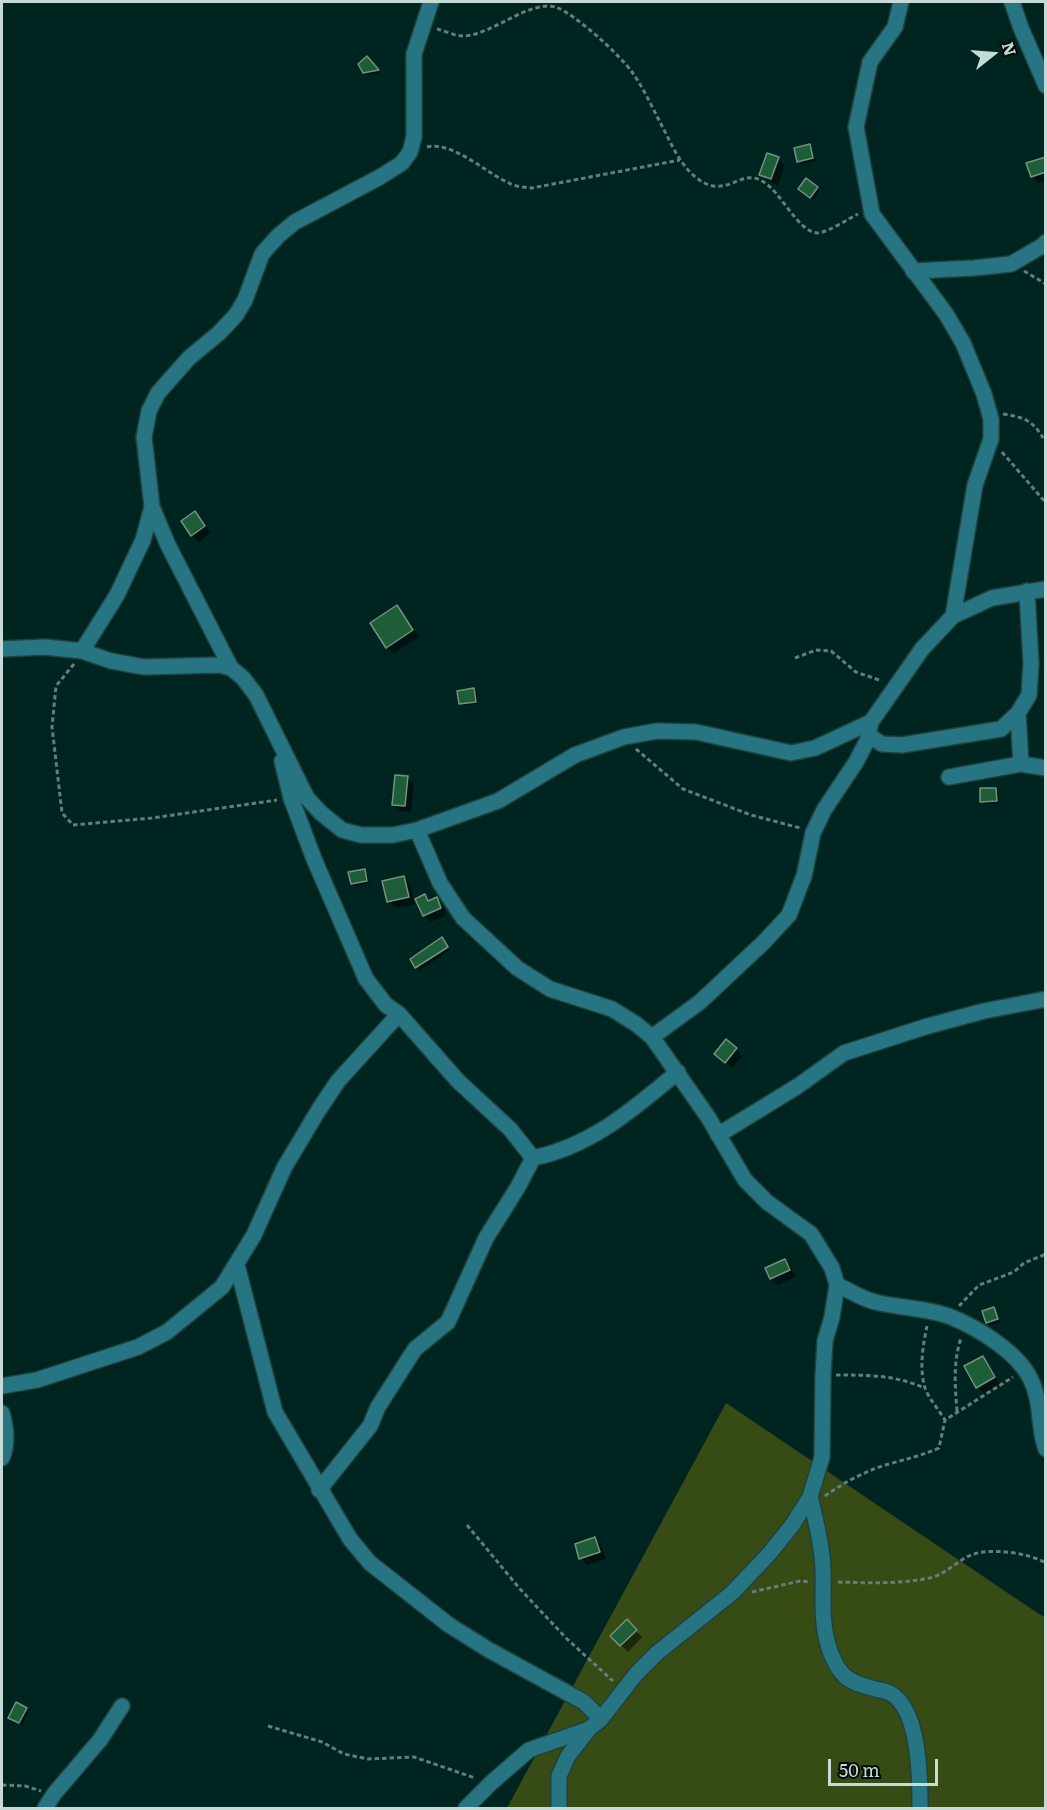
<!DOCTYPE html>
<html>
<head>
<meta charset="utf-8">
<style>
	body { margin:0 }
	#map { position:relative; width:1047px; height:1810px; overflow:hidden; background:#002521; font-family:Literata,serif }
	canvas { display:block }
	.frame { position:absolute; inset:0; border:3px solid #c6dad6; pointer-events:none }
	.north { position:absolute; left:963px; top:24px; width:60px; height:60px; -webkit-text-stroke:4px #010c09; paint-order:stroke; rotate:73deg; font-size:16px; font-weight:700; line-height:24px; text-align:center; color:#c6dad6 }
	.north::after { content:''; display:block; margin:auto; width:21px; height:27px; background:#c6dad6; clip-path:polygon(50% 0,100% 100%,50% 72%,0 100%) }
	.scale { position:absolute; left:828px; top:1759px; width:110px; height:27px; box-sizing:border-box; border:3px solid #c6dad6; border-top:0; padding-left:8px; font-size:18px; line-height:21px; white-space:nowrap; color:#c6dad6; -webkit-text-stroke:4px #010c09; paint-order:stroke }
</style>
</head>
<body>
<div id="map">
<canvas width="1047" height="1810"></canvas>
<div class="frame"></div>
<div class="north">N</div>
<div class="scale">50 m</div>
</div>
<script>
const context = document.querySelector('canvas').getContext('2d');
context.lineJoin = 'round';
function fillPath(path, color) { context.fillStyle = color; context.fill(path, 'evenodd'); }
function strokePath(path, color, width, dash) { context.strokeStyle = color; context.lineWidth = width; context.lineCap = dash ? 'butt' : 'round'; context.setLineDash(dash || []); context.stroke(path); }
fillPath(new Path2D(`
	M 726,1403 L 1039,1614 L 1045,1617 L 1045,1808 L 507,1808 Z`), '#374b14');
fillPath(new Path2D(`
	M 367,58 L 381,73 L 367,75 L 364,72 Z
	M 809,146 L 812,149 L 815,161 L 802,164 L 799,161 Z
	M 1046,158 L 1046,181 L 1039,183 L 1032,176 Z
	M 778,159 L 785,165 L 778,185 L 768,181 L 761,175 Z
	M 817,188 L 820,191 L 813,200 L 803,192 Z
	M 195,513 L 211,533 L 199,542 L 192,535 Z
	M 397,607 L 403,613 L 419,637 L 394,653 L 387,647 Z
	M 474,690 L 477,693 L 478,704 L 463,706 L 460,703 Z
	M 407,777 L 414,784 L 411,812 L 400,811 L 393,804 Z
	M 996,790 L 999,793 L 999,804 L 985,804 L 982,801 Z
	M 364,870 L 367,873 L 369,883 L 355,886 L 352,883 Z
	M 403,878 L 410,884 L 415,904 L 396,908 L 389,902 Z
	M 425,896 L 430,902 L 436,899 L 443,906 L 447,915 L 431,922 L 424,916 L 417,900 Z
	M 444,942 L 450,950 L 420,970 L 417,967 Z
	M 736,1049 L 742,1056 L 732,1068 L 723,1060 Z
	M 784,1260 L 791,1267 L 796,1277 L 778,1285 L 771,1278 Z
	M 994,1309 L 1000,1322 L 990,1325 L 987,1322 Z
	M 983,1358 L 989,1365 L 1000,1384 L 984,1393 L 977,1387 Z
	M 595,1539 L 601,1545 L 606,1559 L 587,1565 L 581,1558 Z
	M 627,1622 L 642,1637 L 628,1652 L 612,1636 Z
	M 26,1709 L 29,1712 L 22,1725 L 10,1718 Z`), '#0007');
const building = new Path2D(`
	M 367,56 L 379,70 L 363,73 L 358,64 Z
	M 810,144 L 813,158 L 797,162 L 794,148 Z
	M 767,153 L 779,157 L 771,179 L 759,175 Z
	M 1046,157 L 1046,172 L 1031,177 L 1026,163 Z
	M 806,178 L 818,187 L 810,198 L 798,189 Z
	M 195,511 L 205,526 L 191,536 L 181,521 Z
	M 397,605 L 413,630 L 386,648 L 370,623 Z
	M 474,688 L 476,702 L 459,704 L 457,691 Z
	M 395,775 L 408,776 L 405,806 L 392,805 Z
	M 980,788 L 996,788 L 997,801 L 980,802 Z
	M 365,869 L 367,881 L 351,884 L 348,872 Z
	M 404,876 L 409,897 L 387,902 L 382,881 Z
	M 425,894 L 428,901 L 437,897 L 441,908 L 423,916 L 415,899 Z
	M 442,937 L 448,947 L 415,968 L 410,959 Z
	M 726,1039 L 737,1048 L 725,1063 L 714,1054 Z
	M 785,1259 L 790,1270 L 770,1279 L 765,1268 Z
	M 994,1307 L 998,1319 L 986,1323 L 982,1311 Z
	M 983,1356 L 995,1377 L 976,1388 L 964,1366 Z
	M 595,1537 L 600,1552 L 579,1559 L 575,1544 Z
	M 627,1619 L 637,1630 L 620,1646 L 610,1636 Z
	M 16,1702 L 27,1708 L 19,1723 L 8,1718 Z`);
fillPath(building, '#1d5d38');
strokePath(building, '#75927e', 1.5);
const minor = new Path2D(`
	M 901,2 L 895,27 L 870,62 L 856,127 L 872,214 L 946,314 L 963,343 L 984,394 L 991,419 L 991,439 L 975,485 L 953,616
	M 1012,2 L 1021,28 L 1046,86
	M 913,271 L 974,268 L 1011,264 L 1042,246 L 1046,242
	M 152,507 L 168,545 L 231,668
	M 2,649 L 45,647 L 82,651 L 111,661 L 144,667 L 220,665 L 231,668 L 243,678 L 256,695 L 307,798 L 321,813 L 342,830 L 361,835 L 393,835 L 417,830 L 498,801 L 575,755 L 624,737 L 657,731 L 696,732 L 791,753 L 815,748 L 871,722 L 922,649 L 953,616 L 992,598 L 1046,589
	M 82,651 L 117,595 L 143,540 L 152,507 L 144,437 L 149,411 L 158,393 L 189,358 L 219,333 L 236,315 L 245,300 L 262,254 L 278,236 L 295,222 L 380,177 L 402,163 L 410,152 L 414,137 L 414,54 L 431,2
	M 1018,713 L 1021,764
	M 868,735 L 882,744 L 902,745 L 1001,729 L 1018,713 L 1029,695 L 1031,664 L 1027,591
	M 282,761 L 291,798 L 314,859 L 366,979 L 386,1005 L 399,1014 L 458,1081 L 510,1129 L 533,1158 C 592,1146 633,1109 678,1072
	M 949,777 L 1021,764 L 1046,768
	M 417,830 L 440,883 L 463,918 L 517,968 L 550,989 L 612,1009 L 636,1024 L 652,1037 L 708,1117 L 745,1180 L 767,1202 L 811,1234 L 832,1268 L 837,1285 L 832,1317 L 825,1341 L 823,1375 L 822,1457 L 810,1497 L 793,1524 L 769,1554 L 732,1593 L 657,1653 L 636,1674 L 601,1719 L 589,1729 L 529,1750 L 491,1783 L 466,1808
	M 652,1037 L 700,1002 L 764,942 L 789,915 L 804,876 L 813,833 L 824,810 L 856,762 L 867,741 L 871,722
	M 718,1135 L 798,1086 L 844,1053 L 928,1026 L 984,1011 L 1046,999
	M 237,1265 L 275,1412 L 350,1539 L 370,1563 L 449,1625 L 489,1650 L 584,1702 L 601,1719
	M 837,1285 C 849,1290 862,1299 875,1302 C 900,1308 928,1308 951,1317 C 978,1328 1017,1352 1030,1378 C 1043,1403 1037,1426 1046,1449
	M 2,1386 L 37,1380 L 138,1347 L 167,1332 L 222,1287 L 254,1235 L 284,1168 L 318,1111 L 338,1081 L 399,1014
	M 2,1413 C 6,1427 8,1444 2,1458
	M 319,1490 L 370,1426 L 378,1407 L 415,1349 L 448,1322 L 486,1238 L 518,1187 L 533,1158
	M 810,1497 C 816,1520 822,1545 823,1569 C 824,1598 820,1623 830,1651 C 839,1675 847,1682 872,1688 C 877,1690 885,1690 890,1693 C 920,1709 920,1779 920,1808
	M 45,1808 L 54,1794 L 100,1740 L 122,1706
	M 559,1808 L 559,1776 L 568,1756 L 589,1729`);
strokePath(minor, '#20423e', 18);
strokePath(new Path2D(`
	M 437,29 C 445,31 455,36 463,36 C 493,35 528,0 556,7 C 576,15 619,54 632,72 C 643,87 652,107 661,124 C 671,143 680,166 698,179 C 726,200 740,168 762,181 C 781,191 797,231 817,233 C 827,233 848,219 858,214
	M 427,147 C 453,141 486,173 509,183 C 515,187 525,187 532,188 L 680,160
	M 1024,271 L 1046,284
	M 1003,414 C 1025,417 1034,421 1046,443
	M 1002,452 L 1046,503
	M 795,658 L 816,650 L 831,651 L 856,672 L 882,681
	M 74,664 L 56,686 L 52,727 L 62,813 L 73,825 L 152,818 L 277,800
	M 636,749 L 683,789 L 751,815 L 800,828
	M 959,1306 L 979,1285 L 1014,1272 L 1024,1263 L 1046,1254
	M 927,1326 C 923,1345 919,1368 925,1388 C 929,1399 939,1410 945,1420
	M 836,1375 C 867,1375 896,1375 924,1388
	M 957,1411 C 955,1386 953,1362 961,1338
	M 825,1496 C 842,1483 870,1469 889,1464 C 907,1459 923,1455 939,1448 L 945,1420 L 1013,1377
	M 467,1525 L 520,1589 L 567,1639 L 613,1681
	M 838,1582 C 869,1583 899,1584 930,1578 C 947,1574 958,1559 974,1554 C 992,1548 1029,1553 1046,1563
	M 752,1592 L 800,1581 L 811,1582
	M 268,1726 L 322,1742 L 344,1754 L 368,1759 L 414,1757 L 475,1778
	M 2,1785 L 25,1786 L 41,1791`), '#627f7b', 3, [4.5, 3]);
strokePath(minor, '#277582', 15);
</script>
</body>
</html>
